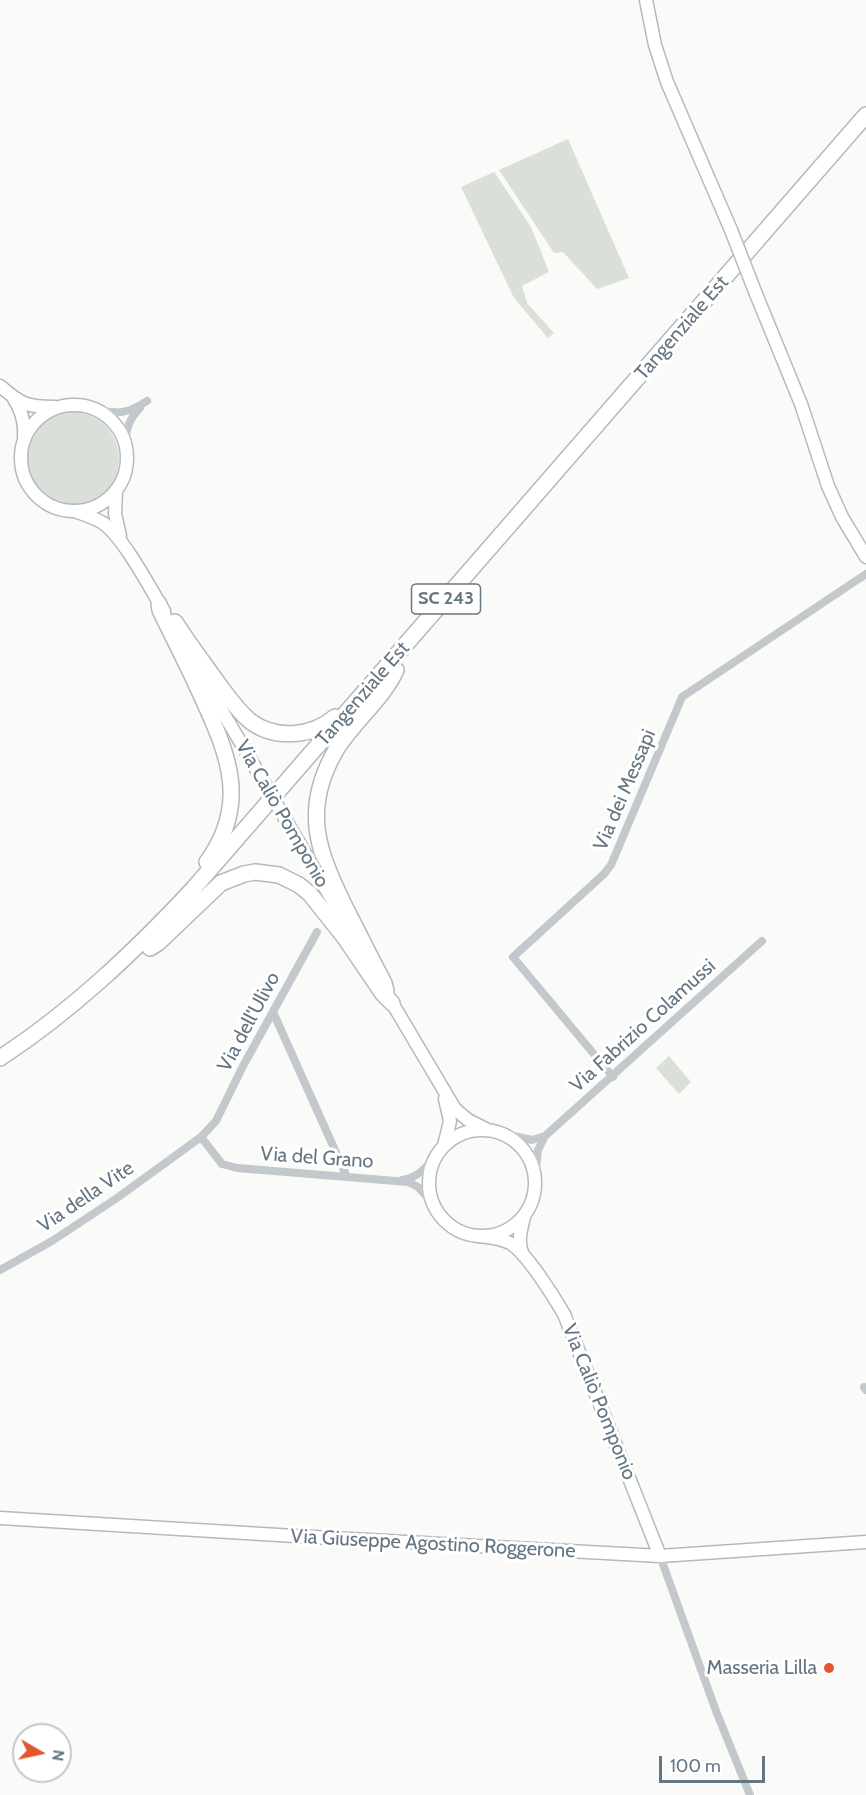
<!DOCTYPE html>
<html>
<head>
<meta charset="utf-8">
<style>
	body { margin:0 }
	#map { position:relative; width:866px; height:1795px; overflow:hidden; background:#fafaf8; font-family:Cabin,sans-serif }
	canvas { display:block }
	.north { position:absolute; left:12px; top:1723px; width:60px; height:60px; box-sizing:border-box; background:#fff; border:2px solid #c1c8cd; border-radius:50%; rotate:99deg; font-size:16px; font-weight:700; line-height:24px; text-align:center; color:#657683 }
	.north::after { content:''; display:block; margin:auto; width:21px; height:27px; background:#e4572e; clip-path:polygon(50% 0,100% 100%,50% 72%,0 100%) }
	.scale { position:absolute; left:659px; top:1756px; width:106px; height:27px; box-sizing:border-box; border:3px solid #657683; border-top:0; padding-left:8px; font-size:18px; line-height:21px; white-space:nowrap; color:#657683; -webkit-text-stroke:4px #fff; paint-order:stroke }
</style>
</head>
<body>
<div id="map">
<canvas width="866" height="1795"></canvas>
<div class="north">N</div>
<div class="scale">100 m</div>
</div>
<script>
const context = document.querySelector('canvas').getContext('2d');
context.lineJoin = 'round';
function fillPath(path, color) { context.fillStyle = color; context.fill(path, 'evenodd'); }
function strokePath(path, color, width, dash) { context.strokeStyle = color; context.lineWidth = width; context.lineCap = dash ? 'butt' : 'round'; context.setLineDash(dash || []); context.stroke(path); }
function label(font, color, halo, rows, align = 'center') {
  context.font = font + ' Cabin,sans-serif'; context.lineWidth = 6; context.setLineDash([]); context.textBaseline = 'middle'; context.strokeStyle = halo; context.fillStyle = color; for (const [text, x, y, turn = 0] of rows) {
    context.save(); context.translate(x, y); context.rotate((+turn || 0) * Math.PI / 180); context.textAlign = isNaN(turn) ? turn : align; if (halo) context.strokeText(text, 0, 0); context.fillText(text, 0, 0); context.restore();
  }
}
fillPath(new Path2D(`
	M 568,139 L 629,278 L 597,289 L 563,252 L 554,253 L 499,170 Z
	M 494,172 L 531,227 L 549,272 L 522,286 L 527,303 L 554,333 L 548,338 L 514,298 L 461,187 Z
	M25 459a47 47 0 1 1 94 0a47 47 0 1 1-94 0Z
	M 669,1056 L 691,1082 L 679,1094 L 656,1068 Z`), '#dadfd7');
const secondary = new Path2D(`
	M 646,0 L 655,45 L 667,82 L 731,230
	M 756,294 L 801,404 L 828,486 L 842,517 L 866,557
	M 0,386 C 22,405 27,407 55,407
	M 14,399 C 22,411 25,422 24,436
	M21 458a53 53 0 1 1 106 0a53 53 0 1 1-106 0Z
	M 116,490 L 115,514 L 120,536
	M 77,512 C 86,515 95,518 103,523 C 124,538 150,588 164,611
	M 189,655 L 245,750
	M 316,872 L 346,924
	M 388,996 L 455,1109 L 468,1120 L 486,1129
	M429 1183a53 53 0 1 1 106 0a53 53 0 1 1-106 0Z
	M 444,1146 L 450,1121 L 445,1099
	M 477,1236 C 488,1237 500,1238 510,1243 C 526,1252 554,1297 564,1314 L 660,1556
	M 523,1255 C 517,1243 521,1229 524,1217
	M 0,1518 L 278,1535 L 660,1556 L 866,1542`);
const highway = new Path2D(`
	M 159,604 L 160,610 C 174,639 189,668 202,697 C 229,756 249,804 207,862
	M 175,622 C 189,644 205,665 220,686 C 229,698 238,711 250,721 C 275,740 312,737 335,717
	M 150,948 L 158,943 L 221,883 L 244,874 L 255,872 L 279,875 L 299,885 L 310,894 L 345,938 L 383,994 L 392,1003
	M 386,991 L 384,983 C 371,959 359,934 346,909 C 318,852 301,810 336,750 C 353,722 383,699 396,670
	M 0,1058 C 72,1011 135,951 193,889 L 866,115`);
strokePath(secondary, '#b3babf', 15);
strokePath(highway, '#b4b9bd', 18);
strokePath(new Path2D(`
	M 96,410 C 119,414 127,414 147,401
	M 125,444 C 126,429 129,419 140,408
	M 273,1012 L 347,1177
	M 613,1077 L 513,957 L 604,874 L 611,865 L 682,697 L 866,574
	M 504,1134 L 532,1140 L 545,1136
	M 201,1137 L 222,1164 L 237,1168 L 408,1182 L 418,1187 L 431,1201
	M 535,1177 L 538,1150 L 545,1136 L 762,941
	M 402,1180 C 418,1178 428,1166 437,1154
	M 0,1270 L 52,1241 L 117,1198 L 201,1137 L 216,1121 L 243,1066 L 317,932
	M 864,1387 L 866,1390
	M 660,1556 L 716,1711 L 750,1795`), '#c3c8cc', 8);
strokePath(secondary, '#fff', 12);
strokePath(highway, '#fff', 15);
const secondaryBridge = new Path2D(`
	M 731,230 L 756,294
	M 245,750 L 316,872`);
strokePath(secondaryBridge, '#b3babf', 15, []);
strokePath(secondaryBridge, '#fff', 12);
for (const [x, y, r, color] of [
	[829,1668,6,"#e4572e"]
]) { const dot = new Path2D(); dot.arc(x, y, r, 0, 2 * Math.PI); context.fillStyle = color; context.fill(dot); strokePath(dot, '#fff', 2); }
for (const [x, y, w] of [
	[446,599,69]
]) { const box = new Path2D(); box.roundRect(x - w / 2, y - 15, w, 30, 4.5); context.fillStyle = '#fff'; context.fill(box); strokePath(box, '#657683', 1.5); }
label('bold 18px', '#657683', null, [
	["SC 243",446,599]
]);
label('20px', '#657683', '#fff', [
	["Tangenziale Est",682,328,-49],
	["Tangenziale Est",363,694,-49],
	["Via dei Messapi",625,790,-67],
	["Via Caliò Pomponio",282,814,60],
	["Via dell'Ulivo",249,1022,-62],
	["Via Fabrizio Colamussi",643,1026,-42],
	["Via del Grano",317,1158,4],
	["Via della Vite",86,1197,-34],
	["Via Caliò Pomponio",599,1402,68],
	["Via Giuseppe Agostino Roggerone",433,1544,3]
]);
label('20px', '#657683', '#fff', [
	["Masseria Lilla",817,1668]
], 'right');
</script>
</body>
</html>
